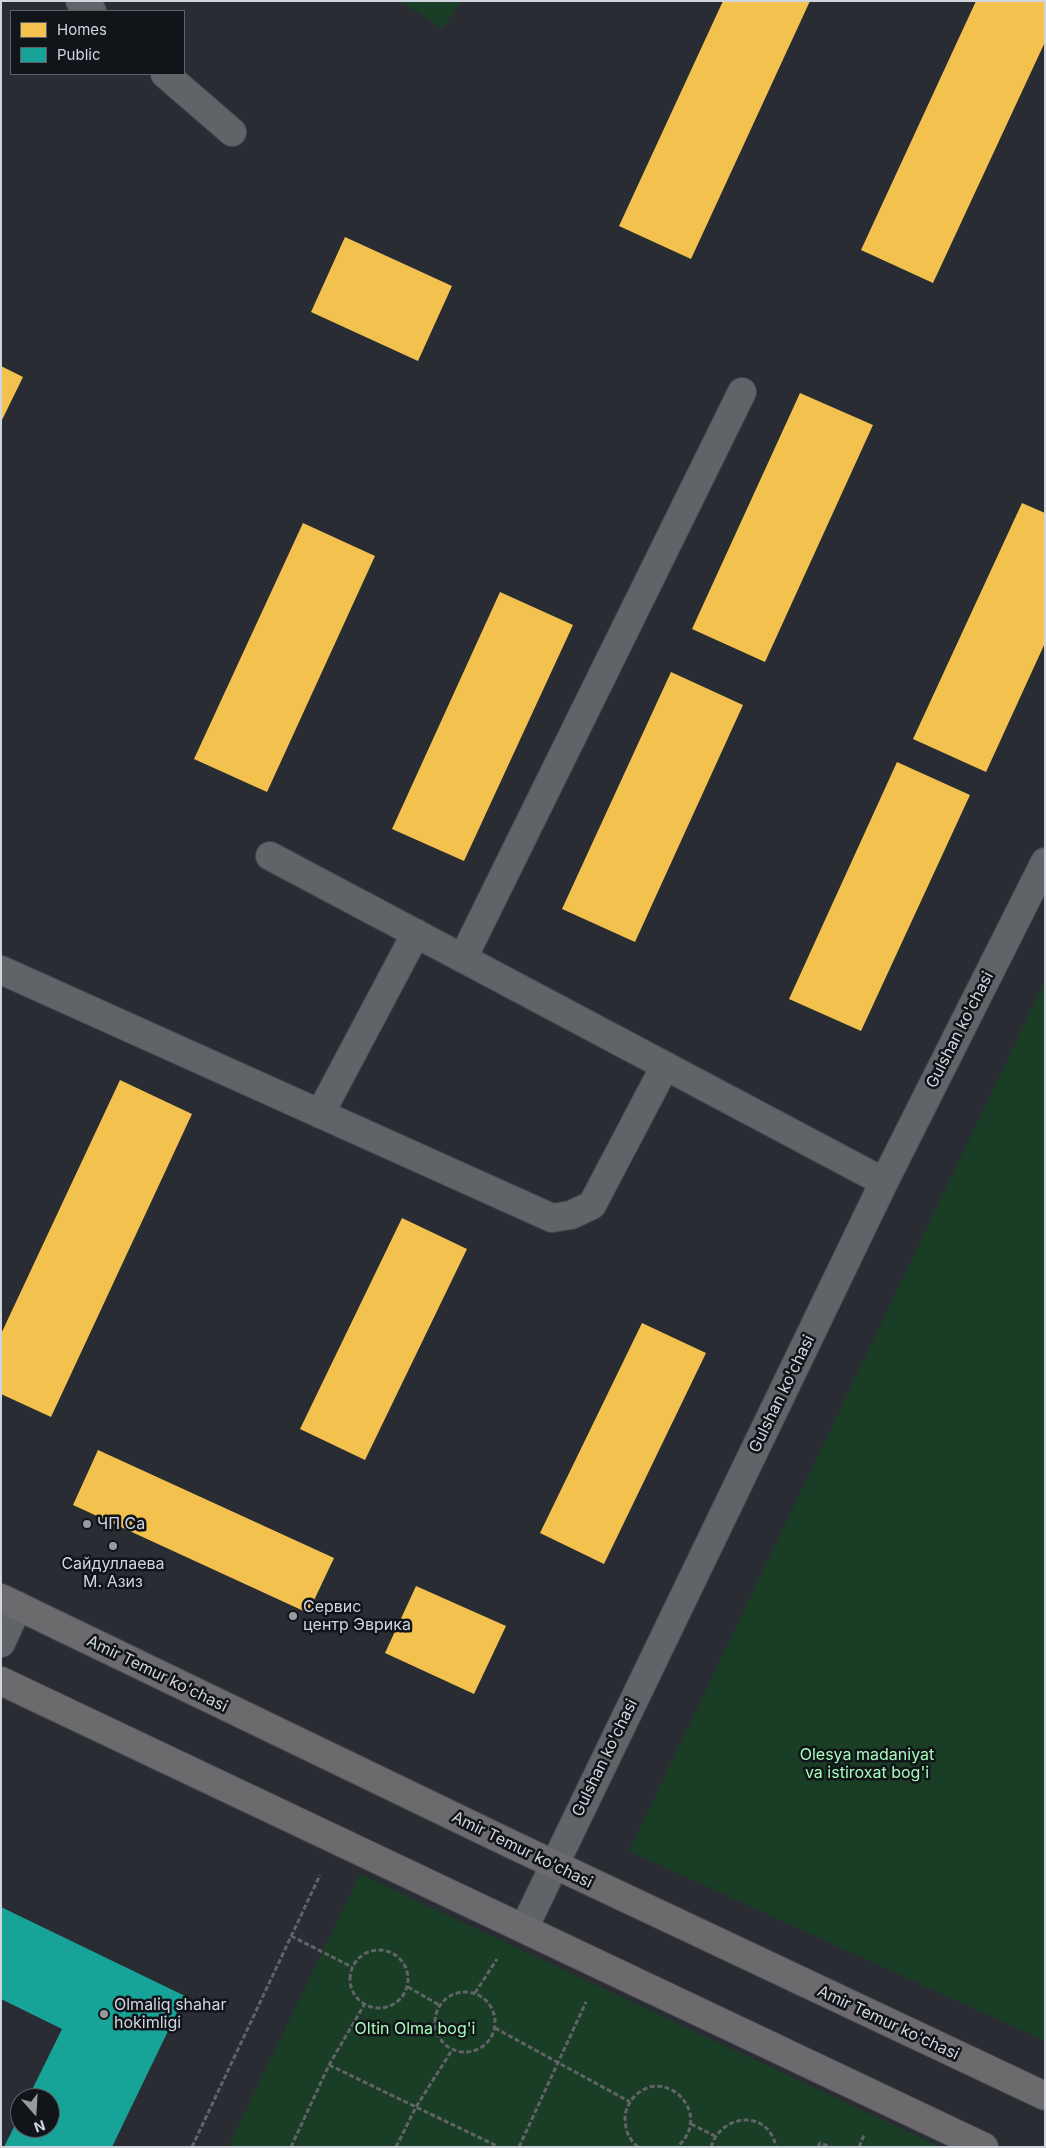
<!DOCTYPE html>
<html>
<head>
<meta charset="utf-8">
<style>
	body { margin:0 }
	#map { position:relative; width:1046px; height:2148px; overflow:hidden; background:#292d33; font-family:Inter,sans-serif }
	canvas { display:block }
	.frame { position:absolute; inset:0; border:2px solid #d1d6de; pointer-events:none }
	.legend { position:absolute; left:10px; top:10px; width:175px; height:65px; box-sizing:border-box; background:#111419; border:1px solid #5e6268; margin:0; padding:6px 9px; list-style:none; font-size:15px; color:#d1d6de }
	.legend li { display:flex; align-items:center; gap:10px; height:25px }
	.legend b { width:25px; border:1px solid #5e6268 }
	.north { position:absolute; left:10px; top:2088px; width:50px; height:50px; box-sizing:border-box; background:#111419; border:1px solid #5e6268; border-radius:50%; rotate:161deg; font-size:14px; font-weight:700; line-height:20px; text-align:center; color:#d1d6de }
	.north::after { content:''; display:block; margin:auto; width:18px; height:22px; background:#969ba2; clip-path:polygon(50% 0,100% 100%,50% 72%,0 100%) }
</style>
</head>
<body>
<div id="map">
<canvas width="1046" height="2148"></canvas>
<div class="frame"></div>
<ul class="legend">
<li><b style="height:14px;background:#f2c14e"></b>Homes</li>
<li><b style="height:14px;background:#17a398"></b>Public</li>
</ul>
<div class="north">N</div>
</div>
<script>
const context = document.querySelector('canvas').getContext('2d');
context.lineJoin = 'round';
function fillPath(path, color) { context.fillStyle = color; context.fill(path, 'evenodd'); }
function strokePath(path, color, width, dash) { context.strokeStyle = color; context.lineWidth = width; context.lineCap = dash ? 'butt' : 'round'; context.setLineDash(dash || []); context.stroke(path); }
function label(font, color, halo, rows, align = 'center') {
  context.font = font + ' Inter,sans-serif'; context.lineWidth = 5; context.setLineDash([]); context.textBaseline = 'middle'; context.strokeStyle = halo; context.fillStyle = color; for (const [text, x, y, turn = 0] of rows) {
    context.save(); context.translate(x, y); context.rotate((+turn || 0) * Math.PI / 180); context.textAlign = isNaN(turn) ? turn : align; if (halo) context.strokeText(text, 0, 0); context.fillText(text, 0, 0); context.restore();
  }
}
fillPath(new Path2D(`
	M 400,1 L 461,1 L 443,29 Z
	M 1045,981 L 1045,2041 L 629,1851 Z
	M 360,1874 L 940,2147 L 228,2147 Z`), '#1a3d25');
fillPath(new Path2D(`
	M 723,1 L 810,1 L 691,259 L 619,226 Z
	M 976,1 L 1045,1 L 1045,42 L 933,283 L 861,250 Z
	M 345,237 L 452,286 L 418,361 L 311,312 Z
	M 1,366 L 23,377 L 1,422 Z
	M 800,393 L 873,425 L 765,662 L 692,629 Z
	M 1022,503 L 1045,513 L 1045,643 L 986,772 L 913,739 Z
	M 303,523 L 375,556 L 267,792 L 194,759 Z
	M 500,592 L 573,625 L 464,861 L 392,829 Z
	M 671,672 L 743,705 L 635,942 L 562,909 Z
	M 897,762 L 970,795 L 861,1031 L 789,999 Z
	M 120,1080 L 192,1114 L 51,1417 L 1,1394 L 1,1334 Z
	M 402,1218 L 467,1249 L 365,1460 L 300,1429 Z
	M 642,1323 L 706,1353 L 604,1564 L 540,1533 Z
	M 98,1450 L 334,1558 L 308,1613 L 73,1505 Z
	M 416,1586 L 506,1626 L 474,1694 L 385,1653 Z`), '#f2c14e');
fillPath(new Path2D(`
	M 1,1907 L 185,1996 L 112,2147 L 4,2147 L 20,2115 L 20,2128 L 50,2128 L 50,2098 L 28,2098 L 62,2029 L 1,1999 Z`), '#17a398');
const minor = new Path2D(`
	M 80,1 L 92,11
	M 165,74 L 232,132
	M 270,856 L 884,1182
	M 463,958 L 742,392
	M 1,970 L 552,1218 L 571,1215 L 592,1205 L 665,1066
	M 320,1114 L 416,933
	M 1,1643 L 18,1606
	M 524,1928 L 884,1182 L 1045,862`);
const major = new Path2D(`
	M 1,1598 L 513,1845 L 1045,2096
	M 1,1681 L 984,2147`);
strokePath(minor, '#45484e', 30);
strokePath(major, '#45484e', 30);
strokePath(new Path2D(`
	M 291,1936 L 352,1967
	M350 1979a29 29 0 1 1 58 0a29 29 0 1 1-58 0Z
	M 408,1987 L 439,2005
	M435 2022a30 30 0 1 1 60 0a30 30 0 1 1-60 0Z
	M 475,1993 L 497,1959
	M 495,2028 L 630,2102
	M 329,2065 L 499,2147
	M 691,2124 L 715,2136
	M 192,2147 L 320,1875
	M 291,2147 L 329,2065 L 364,2005
	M 396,2147 L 416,2107 L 452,2050
	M 519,2147 L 586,2002
	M 638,2147 C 628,2139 625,2129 625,2116 C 626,2108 630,2101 635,2096 C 665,2065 715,2114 677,2147
	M 711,2147 C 722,2112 769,2110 776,2147
	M 818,2147 L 820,2143 L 831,2147
	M 859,2147 L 864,2135`), '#606368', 3, [5, 2.5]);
strokePath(minor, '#606469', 28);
strokePath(major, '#6d6a6d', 28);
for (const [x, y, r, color] of [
	[87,1524,5,"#969ba2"],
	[113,1546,5,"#969ba2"],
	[293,1616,5,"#969ba2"],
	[104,2014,5,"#969ba2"]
]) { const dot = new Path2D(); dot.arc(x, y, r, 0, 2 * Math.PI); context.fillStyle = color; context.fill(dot); strokePath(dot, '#111419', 2); }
label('16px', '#d1d6de', '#111419', [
	["Gulshan ko'chasi",960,1030,-63],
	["Gulshan ko'chasi",782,1394,-64],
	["Amir Temur ko'chasi",157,1674,26],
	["Gulshan ko'chasi",605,1758,-64],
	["Amir Temur ko'chasi",522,1850,26],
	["Amir Temur ko'chasi",888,2023,25]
]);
label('16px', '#d1d6de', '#111419', [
	["ЧП Са",97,1524],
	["Сайдуллаева",113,1564,"center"],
	["М. Азиз",113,1582,"center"],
	["Сервис",303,1607],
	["центр Эврика",303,1625],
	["Olmaliq shahar",114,2005],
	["hokimligi",114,2023]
], 'left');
label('16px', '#a6fcb8', '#111419', [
	["Olesya madaniyat",867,1755],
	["va istiroxat bog'i",867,1773],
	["Oltin Olma bog'i",415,2029]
]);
</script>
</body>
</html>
